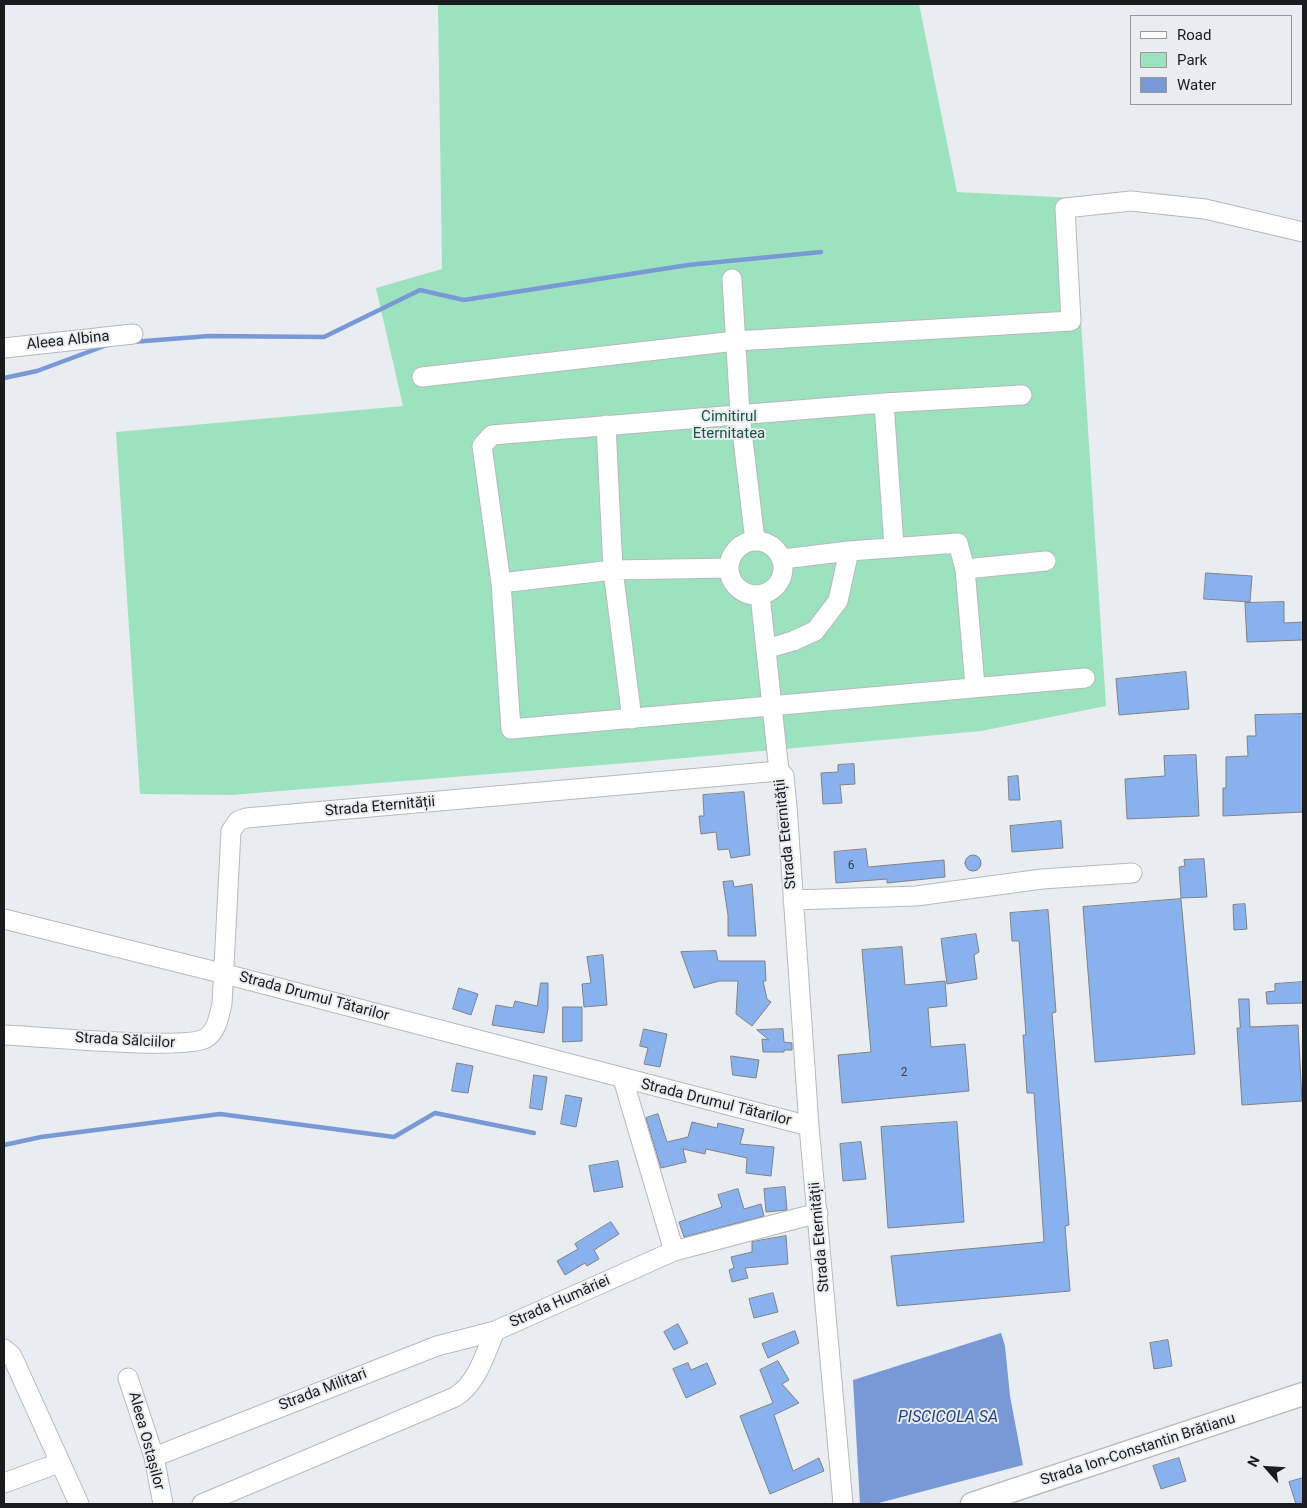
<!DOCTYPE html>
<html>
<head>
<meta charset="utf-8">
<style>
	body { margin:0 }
	#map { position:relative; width:1307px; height:1508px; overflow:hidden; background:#e9ecf1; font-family:Roboto,sans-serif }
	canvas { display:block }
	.frame { position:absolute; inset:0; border:5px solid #1a1b1c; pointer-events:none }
	.legend { position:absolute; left:1130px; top:15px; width:162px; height:90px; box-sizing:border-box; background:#e9ecf1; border:1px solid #96989c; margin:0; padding:6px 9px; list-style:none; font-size:15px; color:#1a1b1c }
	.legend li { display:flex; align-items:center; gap:10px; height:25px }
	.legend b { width:25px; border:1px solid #96989c }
	.north { position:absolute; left:1242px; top:1443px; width:50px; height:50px; -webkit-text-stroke:4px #e9ecf1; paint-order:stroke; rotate:296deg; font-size:14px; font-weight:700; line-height:20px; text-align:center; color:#1a1b1c }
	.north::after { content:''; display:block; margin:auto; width:18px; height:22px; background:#1a1b1c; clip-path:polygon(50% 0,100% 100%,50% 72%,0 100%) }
</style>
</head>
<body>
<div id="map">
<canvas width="1307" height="1508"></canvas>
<div class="frame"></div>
<ul class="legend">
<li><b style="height:6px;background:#fff"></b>Road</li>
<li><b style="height:14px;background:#9de2bf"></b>Park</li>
<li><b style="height:14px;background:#7898d6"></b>Water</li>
</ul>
<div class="north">N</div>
</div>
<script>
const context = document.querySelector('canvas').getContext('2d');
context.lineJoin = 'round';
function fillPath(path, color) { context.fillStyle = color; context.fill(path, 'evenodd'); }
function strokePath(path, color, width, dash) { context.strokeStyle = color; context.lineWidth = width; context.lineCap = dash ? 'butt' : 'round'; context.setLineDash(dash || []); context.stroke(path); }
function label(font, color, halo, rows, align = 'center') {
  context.font = font + ' Roboto,sans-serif'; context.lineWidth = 4; context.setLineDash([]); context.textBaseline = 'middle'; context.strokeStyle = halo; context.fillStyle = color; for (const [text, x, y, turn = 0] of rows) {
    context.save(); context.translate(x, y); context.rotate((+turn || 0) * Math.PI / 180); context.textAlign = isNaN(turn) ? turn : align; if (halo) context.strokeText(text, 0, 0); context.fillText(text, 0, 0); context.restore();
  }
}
fillPath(new Path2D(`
	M 438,4 L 919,4 L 957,192 L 1073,198 L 1106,706 L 981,731 L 651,761 L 231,795 L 140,794 L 116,432 L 403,406 L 376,288 L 442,269 Z`), '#9de2bf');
fillPath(new Path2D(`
	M 1001,1333 L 1005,1346 L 1010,1396 L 1023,1465 L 875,1504 L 860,1504 L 853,1380 Z`), '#7898d6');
strokePath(new Path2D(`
	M 132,342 L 209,336 L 324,337 L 420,290 L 464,300 L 688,265 L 821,252
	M 4,378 L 37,371 L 107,345
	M 4,1145 L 41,1137 L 220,1114 L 394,1137 L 435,1113 L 534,1133`), '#7898d6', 4.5);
const building = new Path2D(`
	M 1206,573 L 1252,576 L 1250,602 L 1204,599 Z
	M 1284,602 L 1284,623 L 1303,622 L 1303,640 L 1247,642 L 1245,603 Z
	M 1186,672 L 1189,709 L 1119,715 L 1116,679 Z
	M 1303,714 L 1303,812 L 1223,816 L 1223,788 L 1226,788 L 1226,757 L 1248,756 L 1247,736 L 1256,736 L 1255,715 Z
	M 1196,755 L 1199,816 L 1127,819 L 1125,779 L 1165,776 L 1164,756 Z
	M 854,764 L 855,784 L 840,785 L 842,803 L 823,804 L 821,773 L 838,772 L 838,765 Z
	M 1018,776 L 1020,800 L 1009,800 L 1008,777 Z
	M 744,792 L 750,855 L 731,858 L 729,849 L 718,850 L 716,832 L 701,834 L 699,816 L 704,816 L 703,795 Z
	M 1061,821 L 1063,848 L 1012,852 L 1010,826 Z
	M 866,849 L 868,867 L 944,860 L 945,877 L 887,883 L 887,879 L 836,883 L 834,852 Z
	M965 863a8 8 0 1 1 16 0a8 8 0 1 1-16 0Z
	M 1204,859 L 1207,897 L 1181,898 L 1179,867 L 1185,866 L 1184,860 Z
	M 733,881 L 734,887 L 752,884 L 756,936 L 728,936 L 728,915 L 723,882 Z
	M 1181,899 L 1195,1054 L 1095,1062 L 1083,907 Z
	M 1245,904 L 1247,929 L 1234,930 L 1233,905 Z
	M 1048,910 L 1056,1012 L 1052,1013 L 1069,1225 L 1065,1226 L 1070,1291 L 897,1306 L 891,1256 L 1044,1242 L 1034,1093 L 1027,1093 L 1023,1035 L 1026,1035 L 1019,941 L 1012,941 L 1010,913 Z
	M 976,934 L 979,952 L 974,955 L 977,979 L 947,984 L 941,939 Z
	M 902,947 L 905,985 L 945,981 L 947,1006 L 928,1008 L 931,1047 L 965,1044 L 969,1091 L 842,1103 L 838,1055 L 871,1052 L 862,950 Z
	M 716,951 L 718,961 L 765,961 L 766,981 L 763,981 L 767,999 L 771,1002 L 752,1026 L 736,1014 L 738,981 L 719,981 L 694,988 L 681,952 Z
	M 603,955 L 607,1005 L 584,1007 L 582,984 L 591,983 L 587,957 Z
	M 1303,982 L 1303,1003 L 1267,1004 L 1266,992 L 1275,991 L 1275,984 Z
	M 541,983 L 548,983 L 548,1008 L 544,1033 L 492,1025 L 496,1005 L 513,1008 L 515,1001 L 537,1006 Z
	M 459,988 L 478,994 L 471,1015 L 453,1009 Z
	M 1239,999 L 1249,999 L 1250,1027 L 1298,1025 L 1302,1101 L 1242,1105 L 1237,1028 L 1240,1028 Z
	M 563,1007 L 582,1007 L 582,1041 L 563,1042 Z
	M 644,1029 L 667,1034 L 660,1067 L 644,1064 L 648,1048 L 640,1046 Z
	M 783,1029 L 784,1042 L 792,1043 L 792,1050 L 784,1050 L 784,1052 L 763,1052 L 762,1039 L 769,1040 L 757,1030 Z
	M 731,1056 L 759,1060 L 756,1078 L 733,1075 Z
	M 457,1063 L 473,1066 L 468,1093 L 452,1091 Z
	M 534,1075 L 547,1077 L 542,1110 L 530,1108 Z
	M 566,1095 L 582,1098 L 576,1127 L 561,1124 Z
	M 658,1114 L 667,1142 L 688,1137 L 692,1122 L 717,1128 L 718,1123 L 744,1129 L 740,1144 L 774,1147 L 771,1176 L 746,1173 L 747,1158 L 706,1149 L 705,1154 L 683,1149 L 686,1162 L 661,1168 L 646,1118 Z
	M 957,1122 L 964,1222 L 888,1228 L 881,1127 Z
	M 861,1142 L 866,1179 L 843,1181 L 840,1144 Z
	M 618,1161 L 623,1187 L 594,1192 L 589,1166 Z
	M 785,1187 L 787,1210 L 766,1212 L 764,1189 Z
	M 738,1189 L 744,1209 L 761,1204 L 764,1216 L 684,1237 L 679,1222 L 722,1207 L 718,1195 Z
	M 611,1222 L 619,1234 L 594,1250 L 599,1259 L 587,1266 L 585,1263 L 565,1275 L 557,1261 L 578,1249 L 575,1244 Z
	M 786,1236 L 788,1264 L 745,1268 L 748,1278 L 732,1282 L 729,1270 L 734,1268 L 731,1257 L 752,1252 L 752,1242 Z
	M 773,1293 L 778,1312 L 754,1318 L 749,1299 Z
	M 678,1324 L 688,1343 L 674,1350 L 664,1332 Z
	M 795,1331 L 799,1343 L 768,1358 L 762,1344 Z
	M 1168,1340 L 1172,1366 L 1154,1369 L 1150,1343 Z
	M 778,1361 L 789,1380 L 782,1384 L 799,1403 L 774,1415 L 793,1471 L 819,1458 L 824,1471 L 770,1494 L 740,1416 L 773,1403 L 760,1370 Z
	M 688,1363 L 691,1370 L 707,1363 L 716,1384 L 686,1398 L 673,1369 Z
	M 1179,1458 L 1186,1481 L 1161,1489 L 1153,1466 Z
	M 1303,1478 L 1303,1504 L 1296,1504 L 1289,1482 Z`);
fillPath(building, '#88b1ee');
strokePath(building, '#7f8286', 1);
const minor = new Path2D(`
	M 732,279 L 740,414 L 755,541
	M 4,348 L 133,334
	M 422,377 L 735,341 L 1071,321 L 1065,208 L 1131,201 L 1205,209 L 1303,232
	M 1022,395 L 884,403 L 492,435 L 482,446 L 501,583 L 511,729 L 1085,678
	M 884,403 L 894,546
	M 606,425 L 613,570 L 632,719
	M729 568a27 27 0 1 1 54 0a27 27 0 1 1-54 0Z
	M 849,551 L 958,543 L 965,569 L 975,686
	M 965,569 L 1046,561
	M 501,583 L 613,570 L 729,568
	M 760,595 L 779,771
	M 766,649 L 793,641 L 815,631 L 838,601 L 849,551 L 783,559
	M 793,900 L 916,896 L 1042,879 L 1132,873
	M 4,919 L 225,974 L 809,1126
	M 4,1035 C 37,1036 186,1051 206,1038 C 217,1031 219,1016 222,1004 L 231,831 L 238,821 L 246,818 L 779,771 L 784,776 L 787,806 L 809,1126 L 843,1504
	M 623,1079 L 674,1251
	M 4,1349 L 12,1356 L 79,1504
	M 128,1378 L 154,1457 L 163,1504
	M 154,1457 L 437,1346 L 495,1331
	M 4,1483 L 59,1463
	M 202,1504 L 455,1397 C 477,1384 485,1354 495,1331 L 674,1251 L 818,1213`);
const major = new Path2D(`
	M 972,1504 L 1303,1394`);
strokePath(minor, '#b6b9bd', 21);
strokePath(major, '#b6b9bd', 25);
strokePath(minor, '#fff', 19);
strokePath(major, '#fff', 22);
label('12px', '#364050', null, [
	["6",851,866],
	["2",904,1073]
]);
label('15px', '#1a1b1c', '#e9ecf1', [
	["Aleea Albina",68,341,-6],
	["Strada Eternității",380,807,-5],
	["Strada Eternității",786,834,-96],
	["Strada Drumul Tătarilor",314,997,15],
	["Strada Sălciilor",125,1041,3],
	["Strada Drumul Tătarilor",716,1103,14],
	["Strada Eternității",820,1237,-95],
	["Strada Humăriei",560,1302,-24],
	["Strada Militari",323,1390,-21],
	["Aleea Ostașilor",146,1441,75],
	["Strada Ion-Constantin Brătianu",1138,1450,-18]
]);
label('15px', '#1a583e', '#e9ecf1', [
	["Cimitirul",729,417],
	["Eternitatea",729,434]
]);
label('italic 16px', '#20428c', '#e9ecf1', [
	["PISCICOLA SA",948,1418]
]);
</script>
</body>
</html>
